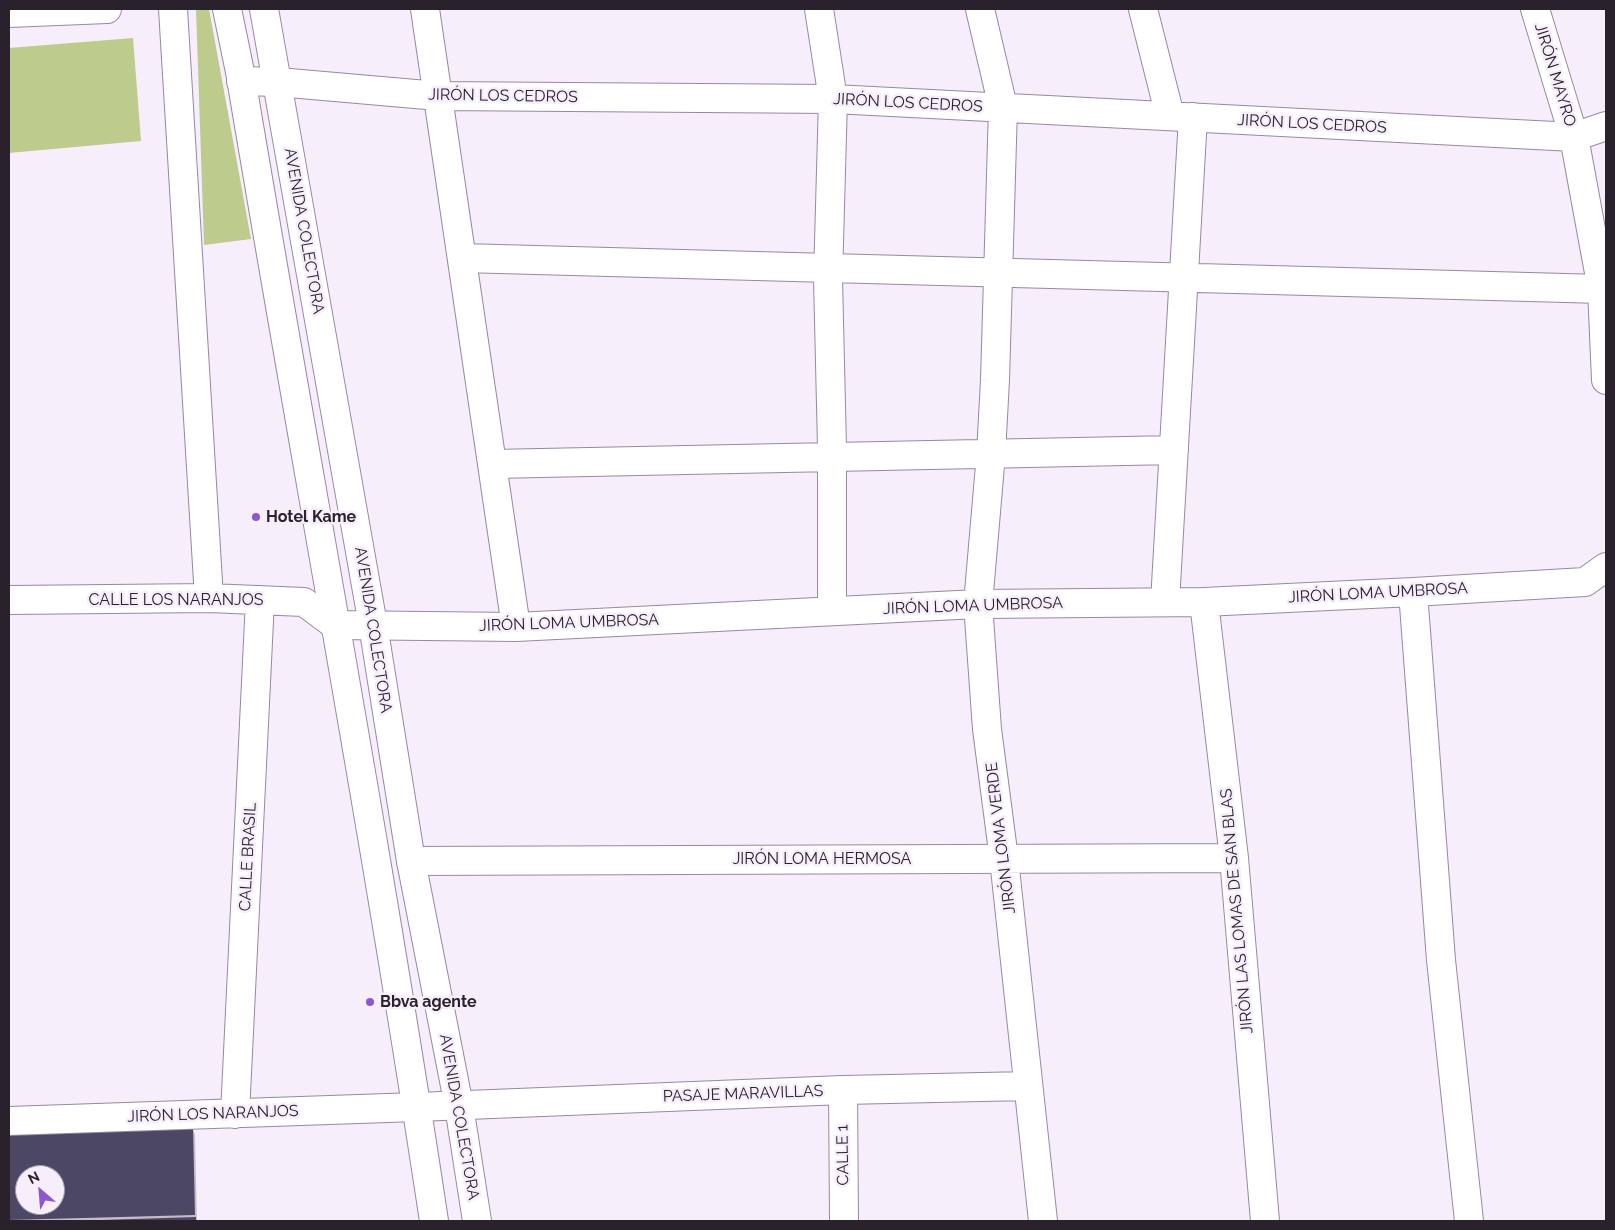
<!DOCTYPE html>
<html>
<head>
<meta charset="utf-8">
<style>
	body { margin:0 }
	#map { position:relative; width:1615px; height:1230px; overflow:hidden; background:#f6eefb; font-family:Raleway,sans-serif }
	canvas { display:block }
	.frame { position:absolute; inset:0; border:10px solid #29212c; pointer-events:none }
	.north { position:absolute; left:15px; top:1165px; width:50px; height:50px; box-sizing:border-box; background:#f6eefb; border:1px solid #a49ca8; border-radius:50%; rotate:333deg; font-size:14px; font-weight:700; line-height:20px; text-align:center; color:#29212c }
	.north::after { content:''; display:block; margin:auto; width:18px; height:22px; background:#8c57d0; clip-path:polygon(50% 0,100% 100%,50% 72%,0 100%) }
</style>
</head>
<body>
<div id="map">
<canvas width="1615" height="1230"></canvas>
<div class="frame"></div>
<div class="north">N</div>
</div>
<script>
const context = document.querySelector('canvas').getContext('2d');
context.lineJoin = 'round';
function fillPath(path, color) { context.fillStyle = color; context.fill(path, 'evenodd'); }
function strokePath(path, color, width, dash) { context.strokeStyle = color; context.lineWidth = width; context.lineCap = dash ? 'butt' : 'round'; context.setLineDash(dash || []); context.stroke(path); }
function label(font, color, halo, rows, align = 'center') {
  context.font = font + ' Raleway,sans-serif'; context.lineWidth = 5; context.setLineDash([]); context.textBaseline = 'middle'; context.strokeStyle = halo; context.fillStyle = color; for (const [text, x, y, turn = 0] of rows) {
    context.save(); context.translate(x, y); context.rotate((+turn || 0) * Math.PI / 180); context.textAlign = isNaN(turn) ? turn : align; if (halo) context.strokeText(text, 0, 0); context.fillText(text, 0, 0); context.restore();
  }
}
fillPath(new Path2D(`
	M 196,9 L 209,9 L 251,239 L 204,245 Z
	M 133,38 L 141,141 L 9,153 L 9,48 Z`), '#bdcb8d');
fillPath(new Path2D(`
	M 192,1128 L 195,1134 L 197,1221 L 9,1220 L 9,1133 ZM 25,1175 L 55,1175 L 55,1205 L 25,1205 Z`), '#0003');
fillPath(new Path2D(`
	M 193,1127 L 195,1215 L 9,1220 L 9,1132 ZM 25,1175 L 55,1175 L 55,1205 L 25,1205 Z
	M 196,1217 L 196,1221 L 101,1221 L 101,1220 Z`), '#4c4764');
const street = new Path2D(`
	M 173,9 L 209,598
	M 425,9 L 516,627
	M 819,9 L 833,99 L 828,278 L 832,448 L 832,611
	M 980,9 L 1003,107 L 995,380 L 991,454 L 978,604 L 987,729 L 1004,859 L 1043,1221
	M 1143,9 L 1170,116
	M 1535,9 L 1574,137 L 1602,289 L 1606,380
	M 9,13 L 107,9
	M 241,81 L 278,82 L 438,96 L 833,99 L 1574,137 L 1606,126
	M 462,258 L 1602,289
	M 492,464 L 1174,450
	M 1413,592 L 1441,960 L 1469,1221
	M 9,600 L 209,598 L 304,602 L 335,625 L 516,627 L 978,604 L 1204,602 L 1413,592 L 1585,582 L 1606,567
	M 1165,602 L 1193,117
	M 1204,602 L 1234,858 L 1265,1221
	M 411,861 L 1234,858
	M 843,1090 L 844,1221
	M 235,1114 L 260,600
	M 9,1121 L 417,1107 L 843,1090 L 1028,1086`);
const secondary = new Path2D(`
	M 227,9 L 240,72 C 304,455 376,837 434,1221
	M 264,9 L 373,625 L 411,861 L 459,1106 L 477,1221`);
strokePath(street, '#9a86a3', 30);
strokePath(secondary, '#9a86a3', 30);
strokePath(street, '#fff', 28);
strokePath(secondary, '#fff', 28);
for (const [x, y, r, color] of [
	[256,517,5,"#8c57d0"],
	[370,1002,5,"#8c57d0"]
]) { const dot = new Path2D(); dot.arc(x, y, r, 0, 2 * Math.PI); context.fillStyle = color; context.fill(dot); strokePath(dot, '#f6eefb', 2); }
label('16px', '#29212c', '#f6eefb', [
	["JIRÓN MAYRO",1555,75,73],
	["JIRÓN LOS CEDROS",503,96,1],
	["JIRÓN LOS CEDROS",908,103,3],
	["JIRÓN LOS CEDROS",1312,124,3],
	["AVENIDA COLECTORA",304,231,80],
	["JIRÓN LOMA UMBROSA",1378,593,-3],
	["CALLE LOS NARANJOS",176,600],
	["JIRÓN LOMA UMBROSA",973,606,-2],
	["JIRÓN LOMA UMBROSA",569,623,-2],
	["AVENIDA COLECTORA",373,630,81],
	["JIRÓN LOMA VERDE",1001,838,-97],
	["CALLE BRASIL",248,857,-87],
	["JIRÓN LOMA HERMOSA",822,859],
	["JIRÓN LAS LOMAS DE SAN BLAS",1237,911,-95],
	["PASAJE MARAVILLAS",743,1094,-2],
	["JIRÓN LOS NARANJOS",213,1114,-2],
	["AVENIDA COLECTORA",459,1117,80],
	["CALLE 1",843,1155,-91]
]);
label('bold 16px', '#29212c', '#f6eefb', [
	["Hotel Kame",266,517],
	["Bbva agente",380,1002]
], 'left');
</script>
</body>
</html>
